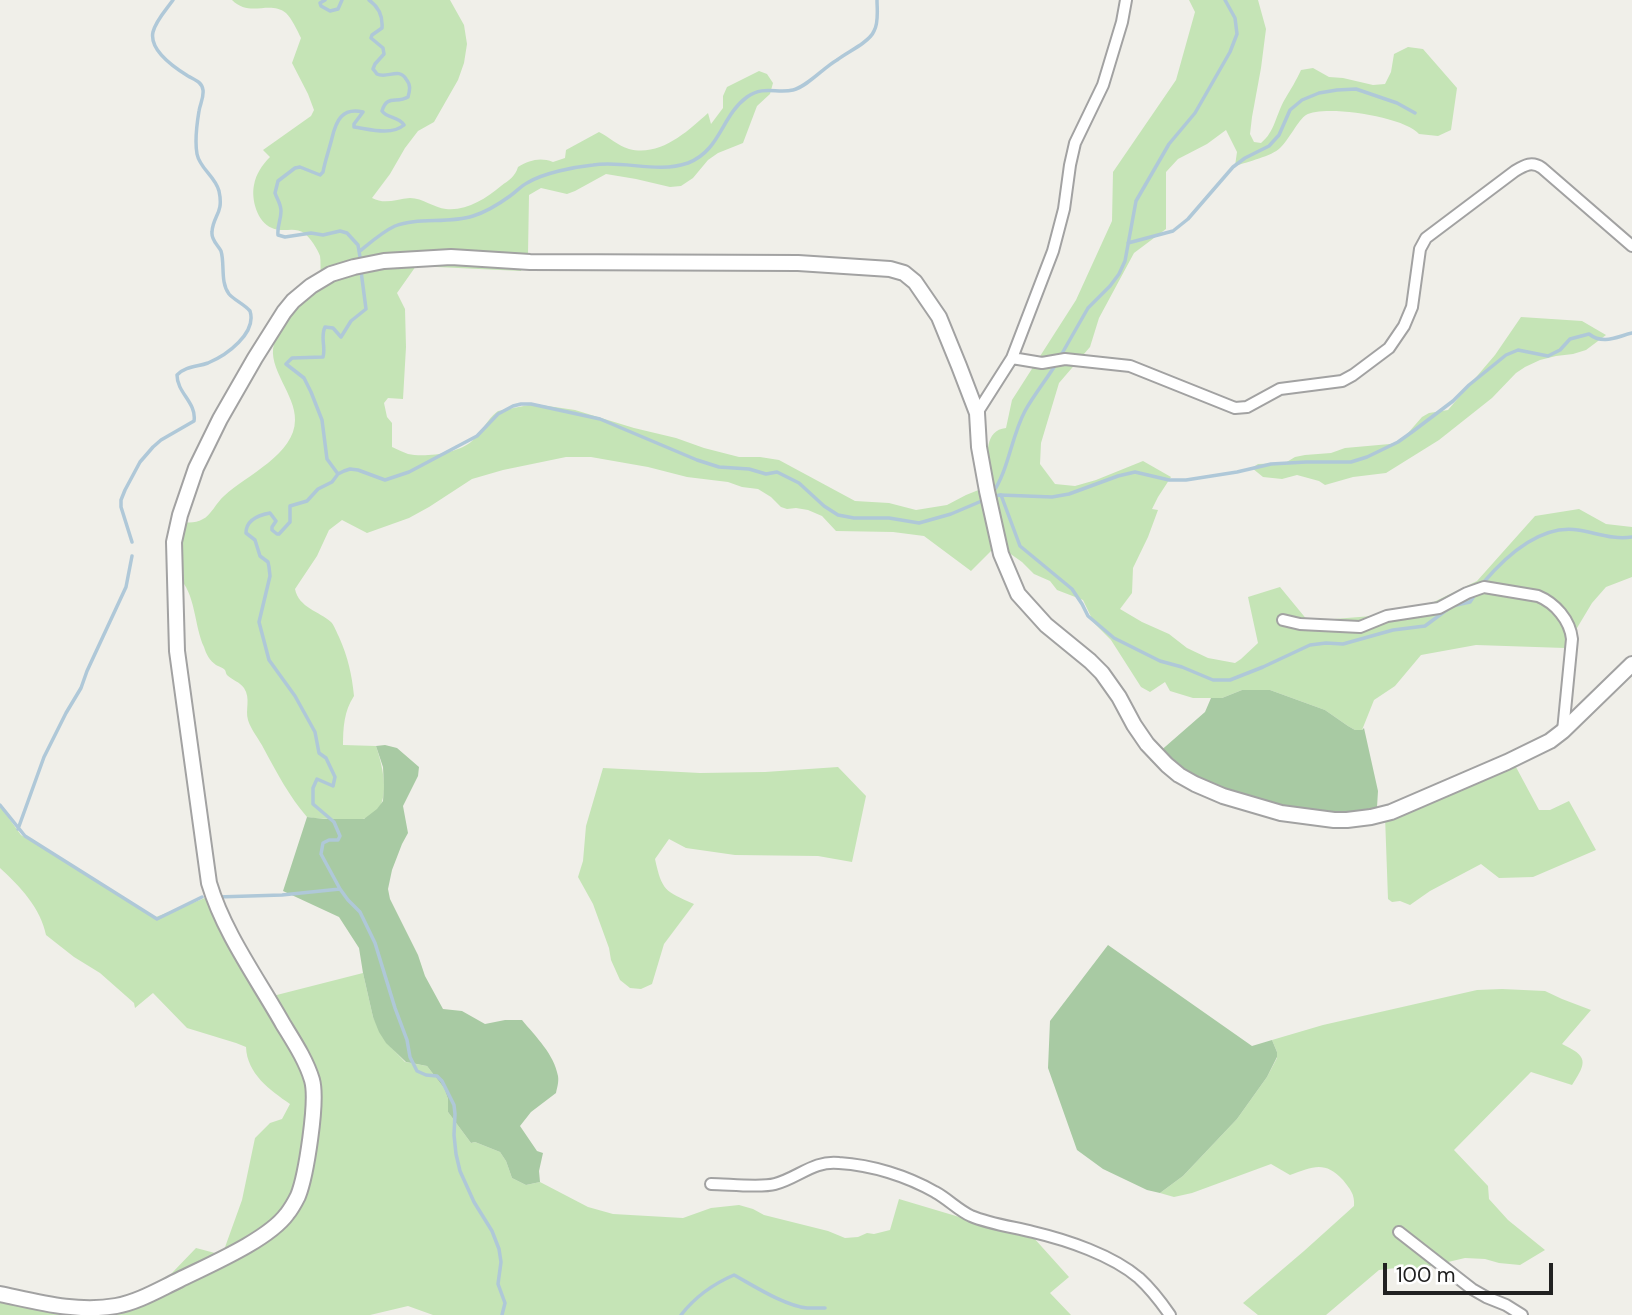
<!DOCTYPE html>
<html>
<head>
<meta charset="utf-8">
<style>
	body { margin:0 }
	#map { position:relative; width:1632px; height:1315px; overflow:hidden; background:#f0efe9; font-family:"DM Sans",sans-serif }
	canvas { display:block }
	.scale { position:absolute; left:1383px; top:1263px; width:170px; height:32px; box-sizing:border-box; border:4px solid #212121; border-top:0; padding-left:9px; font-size:21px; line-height:24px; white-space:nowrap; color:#212121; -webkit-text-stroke:5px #fff; paint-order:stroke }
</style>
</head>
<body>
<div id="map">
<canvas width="1632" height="1315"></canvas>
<div class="scale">100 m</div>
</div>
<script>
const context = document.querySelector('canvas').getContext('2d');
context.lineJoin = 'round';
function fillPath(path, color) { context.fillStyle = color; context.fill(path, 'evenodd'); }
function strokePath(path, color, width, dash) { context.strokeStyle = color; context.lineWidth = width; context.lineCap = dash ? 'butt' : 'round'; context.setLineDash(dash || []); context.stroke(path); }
fillPath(new Path2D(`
	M 232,0 L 450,0 L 464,25 L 467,44 L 464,63 L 458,80 L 434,122 L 418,131 L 405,148 L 390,174 L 372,198 C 385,205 396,199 410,198 C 423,198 434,208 446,209 C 467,211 485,199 501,186 C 509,180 515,177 518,167 C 530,160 540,157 553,162 L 565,158 L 566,150 L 599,132 C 609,137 618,146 629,149 C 660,157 687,132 708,113 L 711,124 L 723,108 L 723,96 L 727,87 L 759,71 L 767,74 L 773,83 L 770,94 L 757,106 L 743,143 L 718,153 L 708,160 L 693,178 L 681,186 L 670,187 L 636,179 L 606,174 L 575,191 L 567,194 L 541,188 L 529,195 L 528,254 L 521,271 L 416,266 L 397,293 L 405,309 L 406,347 L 403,399 L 388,398 L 384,403 L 387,417 L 392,423 L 392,447 C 397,449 402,452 408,454 C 425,458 459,453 472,441 C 482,432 487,419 498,411 L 534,404 L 575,410 L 634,428 L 676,438 L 704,448 L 739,457 L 760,457 L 779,460 L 855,501 L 889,503 L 916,510 L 947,505 L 966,495 L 981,489 C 983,483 985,478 986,472 C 988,456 984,430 1006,428 L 1012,400 L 1076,300 L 1112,221 L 1113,172 L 1176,80 L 1195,12 L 1189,0 L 1258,0 L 1266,29 L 1261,68 L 1252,117 L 1250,134 L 1254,142 L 1261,143 C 1275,132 1276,114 1285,99 C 1291,89 1296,81 1301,70 L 1313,68 L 1329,77 L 1343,78 L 1373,85 L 1385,84 L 1391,72 L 1394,54 L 1408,47 L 1423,49 L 1457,88 L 1451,130 L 1438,136 L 1419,134 C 1406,117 1324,104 1306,115 C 1299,119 1288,141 1280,148 C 1272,156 1247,162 1235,166 L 1237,152 L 1226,130 L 1207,144 L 1178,159 L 1166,172 L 1166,229 L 1134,253 L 1099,318 L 1090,347 L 1059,383 L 1041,443 L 1040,464 L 1055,484 L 1075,486 L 1096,480 L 1143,461 L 1171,477 L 1158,497 L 1152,509 L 1158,510 L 1148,537 L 1133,568 L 1132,593 L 1120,609 L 1142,622 L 1169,634 L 1187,648 L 1208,658 L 1235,663 L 1241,659 L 1258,643 L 1248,597 L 1280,587 L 1308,621 L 1411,613 L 1477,581 L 1535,516 L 1579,509 L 1606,524 L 1632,527 L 1632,577 L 1606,587 L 1592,603 L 1565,648 L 1476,645 L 1421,655 L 1395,686 L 1374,700 L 1362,730 L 1355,730 L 1348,726 L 1325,710 L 1270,690 L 1242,690 L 1222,698 L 1193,698 L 1170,691 L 1165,682 L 1150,692 L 1141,687 L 1111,640 L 1094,623 L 1083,600 L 1057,590 L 1050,581 L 1034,574 L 1022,562 L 1005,550 L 996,546 L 971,571 L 924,536 L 893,532 L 836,531 L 822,516 L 808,510 L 796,508 L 787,509 L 781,507 L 771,497 L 758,489 L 742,487 L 728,482 L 687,477 L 648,467 L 608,460 L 591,457 L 566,457 L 503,470 L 472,479 L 429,507 L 409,518 L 367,533 L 342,520 L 329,530 L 317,556 L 295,589 C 299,608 319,611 331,622 C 334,625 337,633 339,637 C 348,657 352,675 354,696 C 344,711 343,728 343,745 L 376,746 C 383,767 395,812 363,819 C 356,820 347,819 340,819 C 329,819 318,819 307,817 C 289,796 277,773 264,749 C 259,739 251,730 248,720 C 245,709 251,699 244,688 C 240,682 232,680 227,675 C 226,674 226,672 225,670 C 222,667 220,667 216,665 C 210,661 206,654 204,647 C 194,626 196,593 178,577 L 182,522 C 190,523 196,523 203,519 C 210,516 217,502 224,496 C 247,475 295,454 295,420 C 296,395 267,368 274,344 C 275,339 279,334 281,330 C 292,309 308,291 321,273 C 320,267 321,262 320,256 C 318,250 310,237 304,233 C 295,226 282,233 272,228 C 257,222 251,199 254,185 C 256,174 262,165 270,157 L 263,150 L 311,116 L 314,110 L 308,94 L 292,63 L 301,38 C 297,30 292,19 286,13 C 269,0 250,18 232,0 Z
	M 1521,317 L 1582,321 L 1606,335 L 1586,350 L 1573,354 L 1556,356 L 1540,360 L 1525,367 L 1516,373 L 1492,398 L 1439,440 L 1386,473 L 1353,477 L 1325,485 L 1319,481 L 1297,475 L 1282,479 L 1263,477 L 1252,468 L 1258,464 L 1285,463 L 1295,457 L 1305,455 L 1331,453 L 1345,448 L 1390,444 L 1401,441 L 1422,417 L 1429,413 L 1448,410 L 1495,355 Z
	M 1509,754 L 1539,810 L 1550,810 L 1569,801 L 1596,850 L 1533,877 L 1499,878 L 1481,864 L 1430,891 L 1410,905 L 1400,901 L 1392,902 L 1388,899 L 1385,816 Z
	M 838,767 L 866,796 L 852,862 L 818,856 L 735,855 L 686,848 L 669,839 L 655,859 C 662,891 665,891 694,904 L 664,944 L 652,984 L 641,989 L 630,988 L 620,980 L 611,960 L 609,948 L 593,904 L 578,877 L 583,861 L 586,826 L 603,768 L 700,773 L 765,772 Z
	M 0,806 L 21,835 L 156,917 L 205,898 L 229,946 L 261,999 L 363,973 L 373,1017 L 386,1042 L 405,1062 L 427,1066 L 444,1088 L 448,1099 L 448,1112 L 471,1143 L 475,1142 L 500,1152 L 506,1161 L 512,1178 L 526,1185 L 540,1182 L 588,1207 L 613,1214 L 683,1218 L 711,1208 L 739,1205 L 753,1209 L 764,1215 L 828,1231 L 845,1238 L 858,1237 L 867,1233 L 874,1234 L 890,1230 L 899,1199 L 966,1219 L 1024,1227 L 1069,1277 L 1050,1293 L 1071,1315 L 433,1315 L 408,1306 L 370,1315 L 0,1315 L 0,1290 L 76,1303 L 112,1299 L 142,1290 L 171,1274 L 196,1248 L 215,1253 L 224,1250 L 242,1200 L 255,1138 L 270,1123 L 282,1119 L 290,1104 C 270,1090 247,1074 246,1047 L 236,1043 L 187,1028 L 153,993 L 135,1008 L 134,1003 L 100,973 L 74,957 L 46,935 C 41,909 20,886 0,868 Z
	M 1502,989 L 1545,991 L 1562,999 L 1591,1010 L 1562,1044 C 1587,1056 1588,1061 1572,1085 L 1531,1072 L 1454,1150 L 1488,1186 L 1489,1199 L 1508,1220 L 1545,1250 L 1520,1265 L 1499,1263 L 1485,1259 L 1465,1258 L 1410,1271 L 1396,1268 L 1379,1270 L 1326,1315 L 1258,1315 L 1243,1303 L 1304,1251 L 1354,1206 C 1355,1194 1350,1189 1343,1180 C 1325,1160 1312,1167 1290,1175 L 1271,1164 L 1192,1193 L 1174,1197 L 1160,1193 L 1183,1176 L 1237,1119 L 1267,1077 L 1277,1058 L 1277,1052 L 1272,1040 L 1323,1025 L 1477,990 Z`), '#c5e4b6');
fillPath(new Path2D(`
	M 1242,690 L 1270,690 L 1325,710 L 1348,726 L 1355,730 L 1362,730 L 1364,728 L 1378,791 L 1377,807 L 1366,814 L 1332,817 L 1193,789 L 1161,770 L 1150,760 L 1205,712 L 1211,698 L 1222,698 Z
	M 385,745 L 397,748 L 419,767 L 418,776 L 403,806 L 408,833 L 402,844 L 392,870 L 388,889 L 390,899 L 418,955 L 425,976 L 443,1009 L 462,1011 L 485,1024 L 505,1020 L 522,1020 C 536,1037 554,1054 558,1076 C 559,1082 557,1088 556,1093 L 531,1112 L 520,1126 L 537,1151 L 543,1153 L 539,1171 L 540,1182 L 526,1185 L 512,1178 L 506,1161 L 500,1152 L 475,1142 L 471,1143 L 448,1112 L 448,1099 L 444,1088 L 427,1066 L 406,1062 L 386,1043 L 379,1032 L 373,1017 L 363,973 L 359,948 L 339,917 L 283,891 L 307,817 L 324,819 L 364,819 L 377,809 L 383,801 L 384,787 L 383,767 L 376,746 Z
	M 1108,945 L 1252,1046 L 1272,1040 L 1277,1052 L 1277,1057 L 1267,1077 L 1237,1119 L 1183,1176 L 1160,1193 L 1147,1190 L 1103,1169 L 1077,1150 L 1048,1068 L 1050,1021 Z`), '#a8caa3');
strokePath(new Path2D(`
	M 325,0 L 320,3 L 321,6 L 330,11 L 338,9 L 342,0
	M 1128,243 L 1173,231 L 1188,219 L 1233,167 L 1245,158 L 1269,146 L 1279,135 L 1290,110 L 1302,100 L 1319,93 L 1337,90 L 1356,89 L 1397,103 L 1415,113
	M 360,251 C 371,242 382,232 395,226 C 417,217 448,224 473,216 C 486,212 499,204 510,196 C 516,192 521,186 527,183 C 543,173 574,167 593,165 C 625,160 657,174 688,163 C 721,150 721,116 747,97 C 764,85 777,94 793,90 C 808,86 823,68 837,60 C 845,54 855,49 863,43 C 867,40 872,36 874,31 C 879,23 877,9 877,0
	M 361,263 L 358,245 L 347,233 L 340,231 L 323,235 L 311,233 L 285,237 L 278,235 C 277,226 281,220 281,211 C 281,204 277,199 275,193 L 278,181 L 295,168 L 300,167 L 320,175 L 323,172 C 325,161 329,150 332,138 C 336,121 342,107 363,112 L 354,124 L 354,127 C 369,129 391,136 404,125 C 398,116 388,119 382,111 C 387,94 396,104 408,97 C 410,90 411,85 406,79 C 399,67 387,79 377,74 C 376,73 375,71 373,69 L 375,64 L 384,54 L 383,48 L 371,38 L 372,35 L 382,28 C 383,16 379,7 369,0
	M 1060,357 L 1088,308 L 1110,286 L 1119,274 L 1125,261 L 1136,201 L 1169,144 L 1195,113 L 1230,52 L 1237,34 L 1235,18 L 1225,0
	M 338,474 L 327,459 L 322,420 L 311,392 L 304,378 L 286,364 L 292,358 L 323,357 C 326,347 320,337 325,327 L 333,328 L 341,337 L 351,321 L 366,309 L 361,271
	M 992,494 C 1009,470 1011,437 1025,411 C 1034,395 1046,380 1056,364
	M 1001,495 L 1020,546 L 1072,589 L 1082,604 L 1088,616 L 1114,638 L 1160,661 L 1182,667 L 1213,680 L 1230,680 L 1263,667 L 1310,645 L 1326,643 L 1343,644 L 1393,630 L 1425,626 L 1452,606 L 1470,602 L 1476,593
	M 991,497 L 1000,495 L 1052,497 L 1069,494 L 1118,476 L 1135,472 L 1169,480 L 1186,480 L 1237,472 L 1271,464 L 1306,462 L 1351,462 L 1367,457 L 1398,442 L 1412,432 L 1453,401 L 1469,385 L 1506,355 L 1518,350 L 1548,356 L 1560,350 L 1570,339 L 1589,334 C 1603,345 1616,337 1632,333
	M 132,542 L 121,507 L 121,500 L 125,490 L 140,462 L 153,447 L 161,440 L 194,421 C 197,403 177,393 177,375 C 186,366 197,367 208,363 C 227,355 257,333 250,311 C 244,304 234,300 229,294 C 220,282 225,264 221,251 C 218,245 211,240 212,232 C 213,215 224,214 219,191 C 215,176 200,169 197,154 C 195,143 197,123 199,111 C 200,104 204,98 203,90 C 202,82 195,80 188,76 C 175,68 149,50 153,32 C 156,20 166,10 173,0
	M 1483,583 C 1506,556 1540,524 1578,530 C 1597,533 1613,540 1632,537
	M 0,805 L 25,836 L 157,919 L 202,897
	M 18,829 L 44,757 L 66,713 L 81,688 L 87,671 L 126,587 L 132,556
	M 217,897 L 282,895 L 340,889
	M 502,1315 L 505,1303 L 498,1284 L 501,1262 L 499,1249 L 492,1231 L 474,1202 L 460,1171 L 456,1154 L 454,1135 L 455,1114 L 454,1105 L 442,1081 L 437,1076 L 426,1075 L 417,1071 L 410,1057 L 407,1040 L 395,1008 L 375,943 L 360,912 L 348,900 L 340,889 L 321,854 L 323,843 L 329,840 L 338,840 L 340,836 L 334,822 L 313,804 L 313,788 L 317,779 L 333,786 L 335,777 L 326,758 L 319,753 L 315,732 L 295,696 L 269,660 L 259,622 L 270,576 L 269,567 L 268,562 L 260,556 L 255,540 L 246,533 C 246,520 259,515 270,513 L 276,521 L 272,527 L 272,530 L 277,534 L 279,534 L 290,522 L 290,506 L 307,501 L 318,489 L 332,482 L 338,474 L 344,471 L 350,469 L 358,470 L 385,480 L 409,472 L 477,436 L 498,414 L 513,406 L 521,404 L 531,404 L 600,419 L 697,460 L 719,467 L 749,469 L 766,474 L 777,472 L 799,483 L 824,506 L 838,515 L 854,518 L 889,518 L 919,523 L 951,514 L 984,500
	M 681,1315 C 695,1297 713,1284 734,1275 C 754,1286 785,1306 807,1308 C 813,1308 819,1308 825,1308`), '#afc8d8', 3.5);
const minor = new Path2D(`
	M 1012,358 L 1042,363 L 1065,359 L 1130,366 L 1235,408 L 1247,407 L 1280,389 L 1342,381 L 1353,375 L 1389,348 L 1404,326 L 1412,307 L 1420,249 L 1426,238 L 1515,171 C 1525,165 1532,161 1542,168 L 1632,246
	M 977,413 L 1012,358 L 1053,251 L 1064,209 L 1070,165 L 1075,143 L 1103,85 L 1122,22 L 1126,0
	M 1283,620 L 1300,624 L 1360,627 L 1387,616 L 1439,608 L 1467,593 L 1484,587 L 1538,596 C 1555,603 1570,620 1572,639 L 1563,731
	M 711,1184 C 727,1184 761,1188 775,1184 C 798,1178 814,1160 839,1163 C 872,1165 907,1176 935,1192 C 948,1199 958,1210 971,1216 C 990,1224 1013,1227 1033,1232 C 1067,1240 1112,1255 1139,1278 C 1151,1289 1161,1302 1170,1315
	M 1399,1232 L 1472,1289 L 1486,1297 L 1506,1305 L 1522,1315`);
const tertiary = new Path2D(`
	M 0,1294 C 38,1302 77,1313 116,1306 C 138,1302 158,1290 179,1280 C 209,1265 268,1240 287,1214 C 291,1209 295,1202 298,1196 C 306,1176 318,1101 312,1080 C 306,1060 294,1042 283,1024 C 257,978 224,933 209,883 L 177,651 L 174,542 L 180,515 L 196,468 L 220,419 L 255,358 L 284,312 L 293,301 L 311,286 L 331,274 L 354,267 L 384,261 L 451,257 L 530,262 L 798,263 L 890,269 L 904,273 L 915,282 L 939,317 L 959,366 L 977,413 L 979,447 L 987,491 L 1001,554 L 1018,594 L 1046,625 L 1090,661 L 1102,673 L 1119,697 L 1134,725 L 1147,744 L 1167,765 L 1179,775 L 1195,784 L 1223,796 L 1281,813 L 1334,820 L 1347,820 L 1371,817 L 1391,812 L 1507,762 L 1550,741 L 1563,731 L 1632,664`);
strokePath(minor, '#a2a2a2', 14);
strokePath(tertiary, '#a2a2a2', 18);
strokePath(minor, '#fff', 10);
strokePath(tertiary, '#fff', 14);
</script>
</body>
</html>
